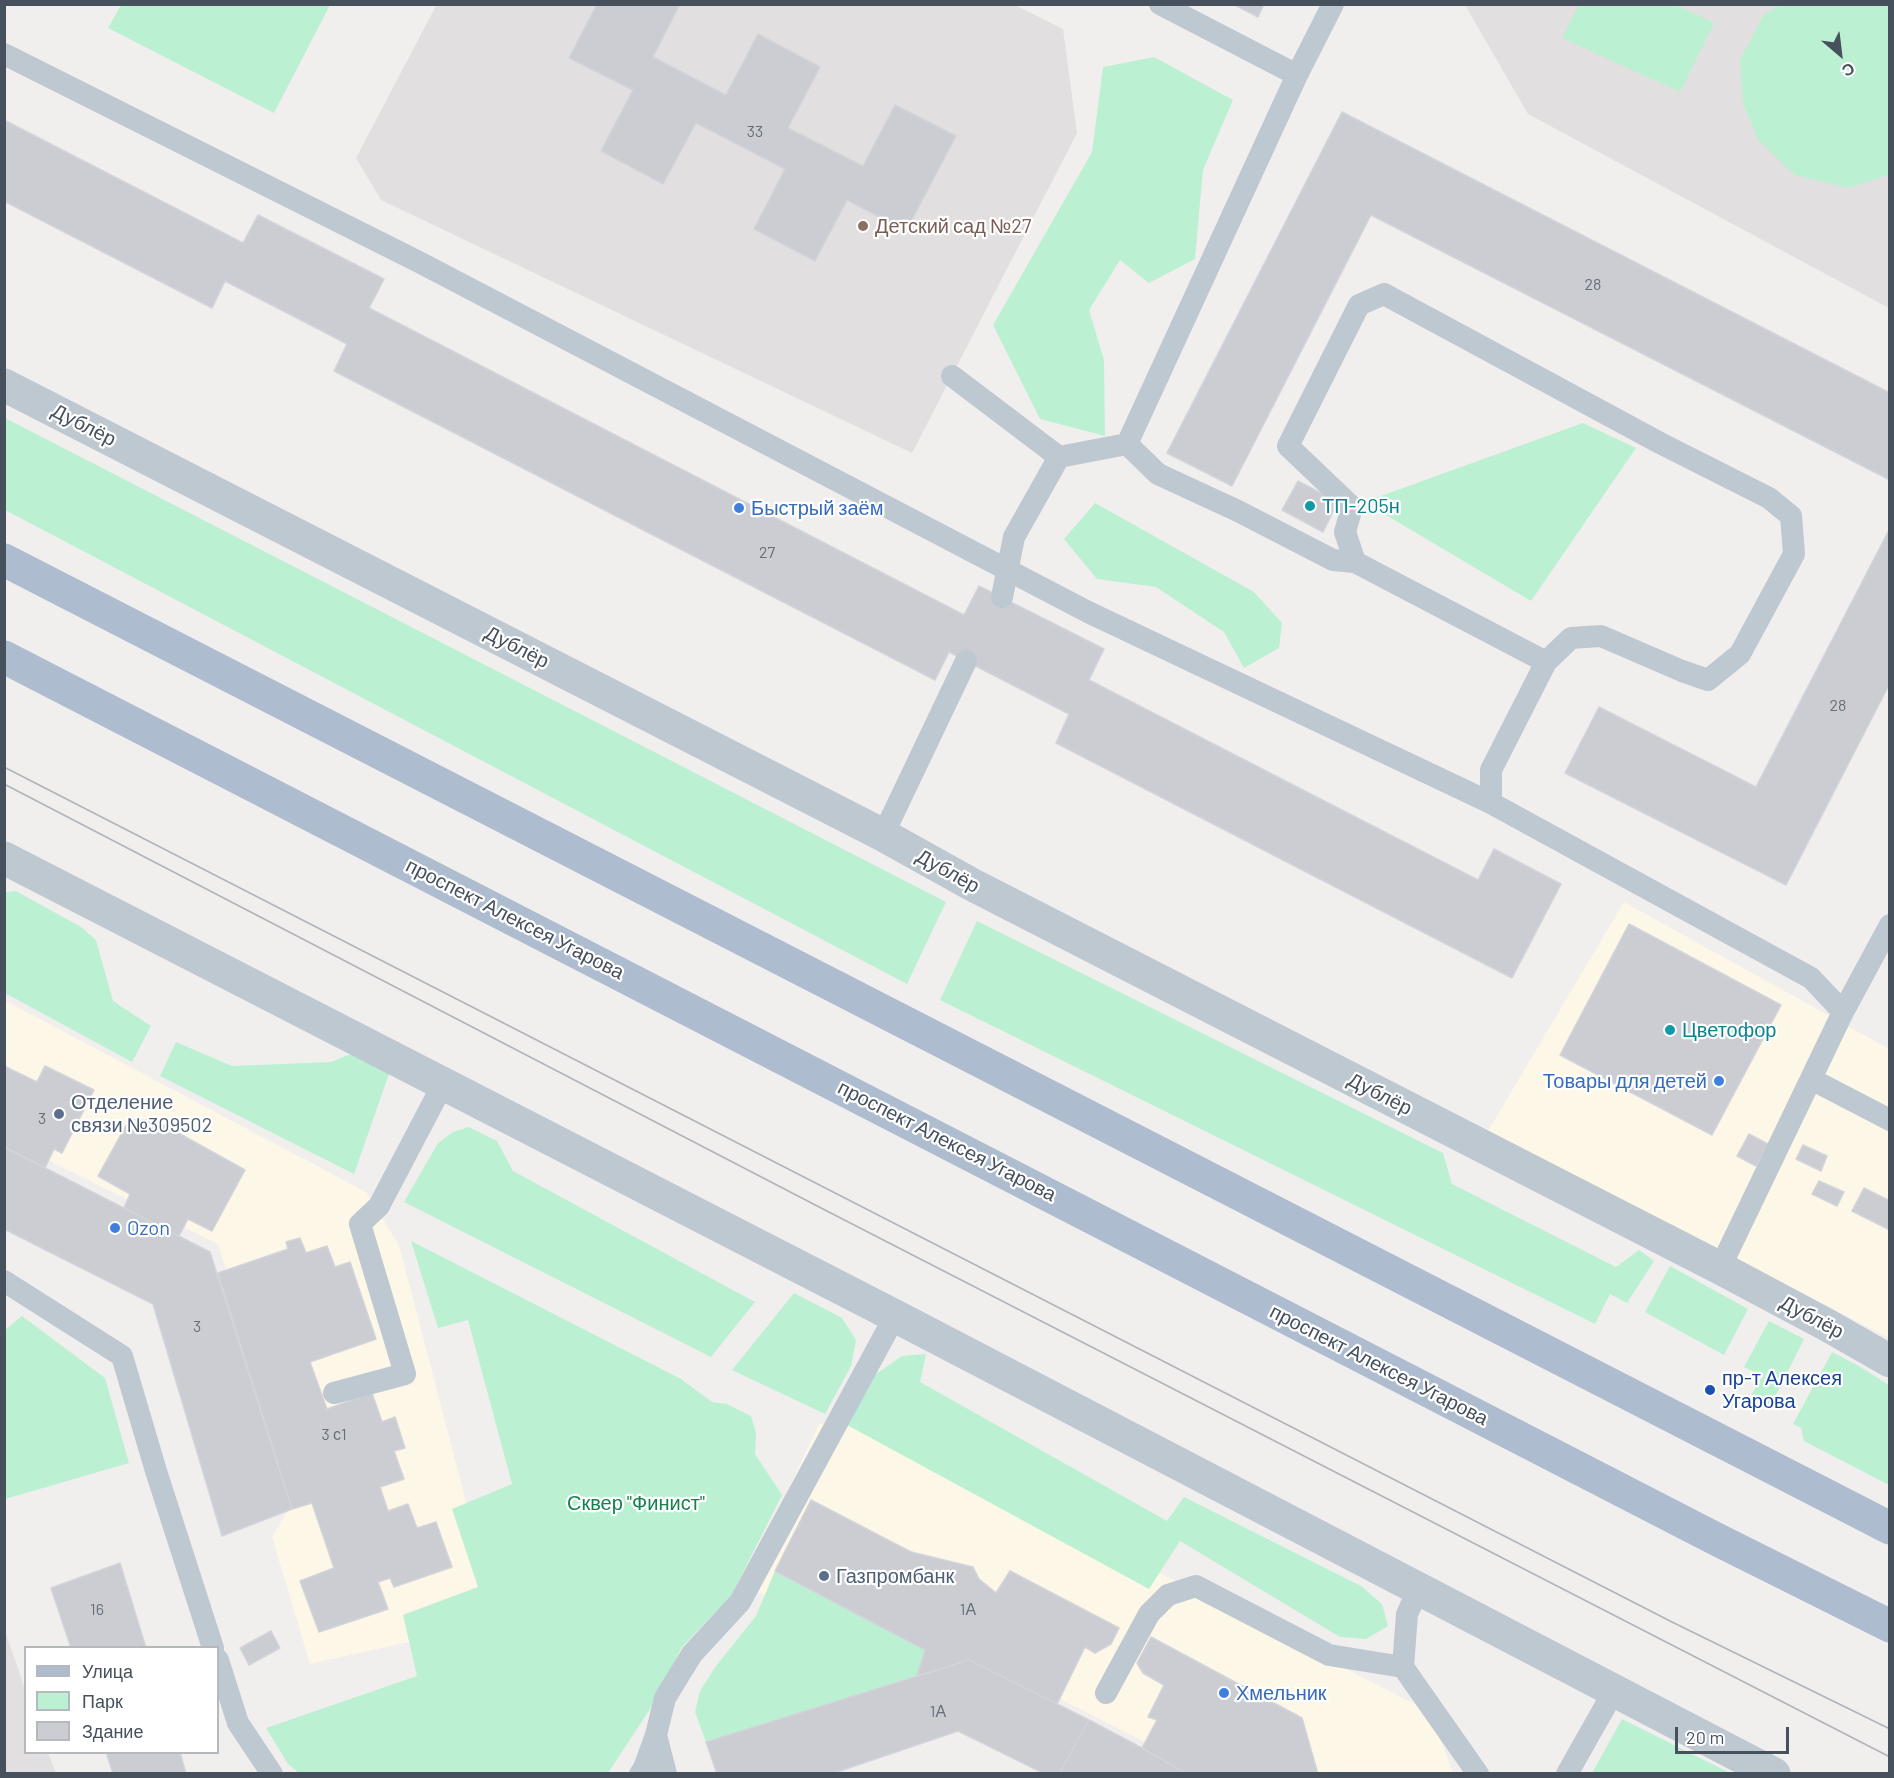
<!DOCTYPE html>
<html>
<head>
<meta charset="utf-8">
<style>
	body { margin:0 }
	#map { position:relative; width:1894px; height:1778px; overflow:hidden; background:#f1eeee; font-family:Barlow,sans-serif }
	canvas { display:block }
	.frame { position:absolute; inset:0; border:6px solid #46515d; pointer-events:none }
	.legend { position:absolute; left:24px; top:1646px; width:195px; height:108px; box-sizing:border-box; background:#fff; border:2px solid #b5b9be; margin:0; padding:8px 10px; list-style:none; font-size:18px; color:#46515d }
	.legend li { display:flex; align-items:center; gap:12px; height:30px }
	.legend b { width:30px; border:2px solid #b5b9be }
	.north { position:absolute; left:1810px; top:24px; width:60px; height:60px; -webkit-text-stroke:4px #fff; paint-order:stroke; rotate:152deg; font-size:16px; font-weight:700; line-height:24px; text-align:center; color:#46515d }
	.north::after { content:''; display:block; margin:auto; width:21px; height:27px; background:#46515d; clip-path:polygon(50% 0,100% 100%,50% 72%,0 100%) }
	.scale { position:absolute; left:1675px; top:1727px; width:114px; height:27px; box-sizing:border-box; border:3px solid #46515d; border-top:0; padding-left:8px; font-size:18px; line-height:21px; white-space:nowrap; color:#46515d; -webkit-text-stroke:4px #fff; paint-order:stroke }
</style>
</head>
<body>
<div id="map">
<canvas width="1894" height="1778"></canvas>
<div class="frame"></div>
<ul class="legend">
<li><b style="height:8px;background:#adbccf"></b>Улица</li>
<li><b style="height:16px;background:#bbf1d2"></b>Парк</li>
<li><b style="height:16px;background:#cbcdd3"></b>Здание</li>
</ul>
<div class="north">С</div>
<div class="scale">20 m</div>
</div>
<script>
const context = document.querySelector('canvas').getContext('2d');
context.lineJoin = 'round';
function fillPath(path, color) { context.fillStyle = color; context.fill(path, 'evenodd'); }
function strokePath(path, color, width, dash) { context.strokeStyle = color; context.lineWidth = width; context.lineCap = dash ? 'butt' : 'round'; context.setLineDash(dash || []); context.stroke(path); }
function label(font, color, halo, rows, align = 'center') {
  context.font = font + ' Barlow,sans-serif'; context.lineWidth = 4.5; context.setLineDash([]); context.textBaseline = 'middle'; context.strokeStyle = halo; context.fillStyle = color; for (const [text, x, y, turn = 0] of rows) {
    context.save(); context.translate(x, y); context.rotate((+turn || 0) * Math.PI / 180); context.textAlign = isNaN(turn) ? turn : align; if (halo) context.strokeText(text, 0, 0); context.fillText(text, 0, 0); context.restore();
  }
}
fillPath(new Path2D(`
	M 1624,902 L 1889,1049 L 1889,1338 L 1488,1131 Z
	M 4,1000 L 366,1192 L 399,1245 L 468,1509 L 478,1587 L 404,1614 L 409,1642 L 310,1664 L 272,1537 L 297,1495 L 218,1244 L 5,1139 Z
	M 868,1423 L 1430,1712 L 1453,1773 L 1205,1773 L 975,1655 L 742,1588 L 819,1424 Z`), '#fdf7e7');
fillPath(new Path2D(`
	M 437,4 L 1015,5 L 1063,29 L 1077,133 L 912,453 L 381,200 L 356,158 Z
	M 1465,5 L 1889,5 L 1889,308 L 1528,114 Z
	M 5,1631 L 25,1689 L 26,1752 L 48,1753 L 56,1773 L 5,1773 Z`), '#e2dfe0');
fillPath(new Path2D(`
	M 121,5 L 121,4 L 330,5 L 274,113 L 108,28 Z
	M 1579,5 L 1676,5 L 1714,23 L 1680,92 L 1562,38 Z
	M 1779,5 L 1889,5 L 1889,175 L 1848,188 L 1795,175 L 1759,141 L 1743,104 L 1740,60 L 1763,16 Z
	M 1154,57 L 1233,100 L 1203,170 L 1195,259 L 1149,283 L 1120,260 L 1089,310 L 1104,360 L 1105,436 L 1040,419 L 993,325 L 1092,152 L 1103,67 Z
	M 5,418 L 946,902 L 907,984 L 5,510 Z
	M 1583,423 L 1636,448 L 1531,601 L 1364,502 Z
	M 1095,503 L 1254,592 L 1282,623 L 1279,648 L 1244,668 L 1224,632 L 1156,587 L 1097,579 L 1064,539 Z
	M 16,891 L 81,927 L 96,940 L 113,1001 L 151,1026 L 132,1062 L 5,993 L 5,892 Z
	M 977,921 L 1443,1153 L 1452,1184 L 1616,1267 L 1639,1250 L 1654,1261 L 1627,1303 L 1610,1294 L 1595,1324 L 940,1000 Z
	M 176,1042 L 232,1066 L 331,1062 L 353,1053 L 390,1071 L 354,1174 L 160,1076 Z
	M 469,1127 L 497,1141 L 513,1171 L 755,1302 L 711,1357 L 404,1202 L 438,1143 L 453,1132 Z
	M 411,1241 L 681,1379 L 712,1402 L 727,1404 L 751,1416 L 756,1433 L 755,1454 L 782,1495 L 731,1596 L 682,1647 L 650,1709 L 608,1773 L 299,1773 L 288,1764 L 266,1728 L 417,1676 L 403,1615 L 478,1587 L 452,1509 L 512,1484 L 468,1320 L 438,1328 Z
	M 1670,1266 L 1748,1309 L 1724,1355 L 1645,1312 Z
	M 794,1293 L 842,1318 L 856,1340 L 851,1366 L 825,1414 L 732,1370 Z
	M 22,1316 L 105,1378 L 129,1463 L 5,1499 L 5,1330 Z
	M 1769,1321 L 1804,1339 L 1771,1405 L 1751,1395 L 1763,1376 L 1744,1367 Z
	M 1832,1352 L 1857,1365 L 1889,1385 L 1889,1485 L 1804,1441 L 1801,1428 L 1793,1424 Z
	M 926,1354 L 920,1382 L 1167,1521 L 1184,1497 L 1361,1586 L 1382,1604 L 1388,1626 L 1366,1639 L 1340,1637 L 1180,1541 L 1149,1589 L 847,1425 L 872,1377 L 902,1356 Z
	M 775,1571 L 925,1650 L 917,1676 L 706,1742 L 695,1712 L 700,1691 L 716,1666 L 756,1616 Z
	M 1622,1719 L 1730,1773 L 1592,1773 Z`), '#bbf1d2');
const building = new Path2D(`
	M 597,4 L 680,4 L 653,57 L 726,95 L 758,34 L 820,67 L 788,128 L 863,166 L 895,105 L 956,136 L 906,231 L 847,200 L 815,261 L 754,229 L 785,169 L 696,123 L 663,184 L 601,151 L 633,90 L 569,58 Z
	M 1233,4 L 1264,4 L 1258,17 Z
	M 1342,112 L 1890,393 L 1890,480 L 1371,215 L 1232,486 L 1167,453 Z
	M 4,120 L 243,243 L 258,215 L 384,279 L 369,308 L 964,615 L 979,586 L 1104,649 L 1089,680 L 1478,880 L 1494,849 L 1561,884 L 1512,978 L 1056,743 L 1069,714 L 966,661 L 949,652 L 935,680 L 334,371 L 347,344 L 326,333 L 225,281 L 212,308 L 4,201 Z
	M 1298,481 L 1338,502 L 1323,532 L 1282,510 Z
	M 1890,528 L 1890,683 L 1786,885 L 1565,773 L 1599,707 L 1756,787 Z
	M 1629,924 L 1781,1005 L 1712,1135 L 1560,1055 Z
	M 4,1066 L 37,1082 L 45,1066 L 94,1090 L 62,1153 L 54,1149 L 45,1168 L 4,1147 Z
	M 129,1120 L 155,1120 L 245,1170 L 212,1231 L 188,1219 L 179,1236 L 124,1208 L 130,1194 L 98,1176 Z
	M 1749,1134 L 1768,1144 L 1756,1166 L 1737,1156 Z
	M 1803,1145 L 1827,1156 L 1821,1171 L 1796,1159 Z
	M 4,1147 L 210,1252 L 292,1509 L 222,1536 L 153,1304 L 4,1229 Z
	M 1819,1181 L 1844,1192 L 1837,1206 L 1812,1194 Z
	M 1864,1188 L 1890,1201 L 1890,1230 L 1852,1211 Z
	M 300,1238 L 306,1253 L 327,1246 L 335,1267 L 350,1262 L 376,1339 L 310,1362 L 327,1409 L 372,1393 L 382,1422 L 395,1417 L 405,1448 L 394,1451 L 404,1479 L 380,1487 L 388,1511 L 408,1504 L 417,1528 L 436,1522 L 452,1567 L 394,1587 L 390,1578 L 378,1582 L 388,1609 L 319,1632 L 300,1581 L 334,1568 L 312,1503 L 292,1509 L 218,1273 L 288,1249 L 286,1242 Z
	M 811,1500 L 911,1552 L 973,1567 L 979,1579 L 996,1593 L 1010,1571 L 1119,1628 L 1111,1644 L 1095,1653 L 1085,1647 L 1057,1704 L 969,1660 L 917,1676 L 925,1650 L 775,1571 Z
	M 120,1563 L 146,1648 L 71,1648 L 51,1588 Z
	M 271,1631 L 280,1648 L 249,1665 L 240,1648 Z
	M 1151,1637 L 1302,1718 L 1318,1774 L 1187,1774 L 1142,1748 L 1157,1720 L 1148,1717 L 1164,1685 L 1143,1673 L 1137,1663 Z
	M 969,1660 L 1089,1720 L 1059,1774 L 1045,1774 L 958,1731 L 831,1774 L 717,1774 L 706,1742 Z
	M 1089,1720 L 1142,1748 L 1187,1774 L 1059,1774 Z
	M 106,1752 L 180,1752 L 186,1774 L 113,1774 Z`);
fillPath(building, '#cbcdd3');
strokePath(building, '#d2d4da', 1.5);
strokePath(new Path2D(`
	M 1160,4 L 1297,75
	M 4,54 L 419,262 L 1088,612 L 1491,803 L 1811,978 L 1843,1012
	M 952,376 L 1059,457
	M 1127,444 L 1158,474 L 1238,511 L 1333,560 L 1355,562 L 1345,532 L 1352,507 L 1288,446 L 1359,305 L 1384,294 L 1660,443 L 1769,498 L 1791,516 L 1794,554 L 1740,654 L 1708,680 L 1682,671 L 1601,636 L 1571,638 L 1546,662 L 1491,770 L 1491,803
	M 1355,562 L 1546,662
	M 1002,597 L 1014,537 L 1059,457 L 1127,444 L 1297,75 L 1333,4
	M 883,835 L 966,661
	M 1811,1079 L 1890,1120
	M 1720,1268 L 1843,1012 L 1890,925
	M 4,1281 L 122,1356 L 156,1471 L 213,1648
	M 334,1393 L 405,1374 L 360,1224 L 379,1206 L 443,1084
	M 218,1660 L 238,1723 L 272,1774
	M 1403,1667 L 1407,1614 L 1419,1588
	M 1106,1693 L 1149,1614 L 1168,1595 L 1196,1586 L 1329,1655 L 1403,1667 L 1478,1774
	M 656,1735 L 666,1774
	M 640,1774 L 644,1768 L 656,1735 L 665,1698 L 692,1654 L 740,1602 L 895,1316
	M 1567,1774 L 1615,1689`), '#bec8d1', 22);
strokePath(new Path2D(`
	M 4,385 L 883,835 L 971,884 L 1720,1268 L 1827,1325 L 1890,1361
	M 4,858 L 895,1316 L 1774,1774`), '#bec8d1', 33);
strokePath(new Path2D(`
	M 4,560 L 1890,1528
	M 4,657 L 1716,1539 L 1890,1626`), '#adbccf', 33);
strokePath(new Path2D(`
	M 4,767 L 1672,1622 L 1890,1729
	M 4,784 L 823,1209 L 1890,1757`), '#b0b3b9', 1.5);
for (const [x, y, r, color] of [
	[863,226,6,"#8d6e63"],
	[1310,506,6,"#0f9aa8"],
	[739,508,6,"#3f7fe0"],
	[1670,1030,6,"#0f9aa8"],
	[1719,1081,6,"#3f7fe0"],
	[59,1114,6,"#5c6f8a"],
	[115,1228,6,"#3f7fe0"],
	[1710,1390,6,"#1a4fb4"],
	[824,1576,6,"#5c6f8a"],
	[1224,1693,6,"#3f7fe0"]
]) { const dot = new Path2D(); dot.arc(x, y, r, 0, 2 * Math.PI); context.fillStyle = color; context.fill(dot); strokePath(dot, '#fff', 2); }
label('16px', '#67707a', null, [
	["33",755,132],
	["28",1593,285],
	["27",767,553],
	["28",1838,706],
	["3",42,1119],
	["3",197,1327],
	["3 с1",334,1435],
	["16",97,1610],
	["1А",968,1610],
	["1А",938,1712]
]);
label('20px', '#785e54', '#fff', [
	["Детский сад №27",875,226]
], 'left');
label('20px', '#46515d', '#fff', [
	["Дублёр",84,425,27],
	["Дублёр",517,647,27],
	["Дублёр",948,871,29],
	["проспект Алексея Угарова",515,919,27],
	["Дублёр",1380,1094,27],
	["проспект Алексея Угарова",947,1141,27],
	["Дублёр",1812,1317,28],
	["проспект Алексея Угарова",1379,1365,27]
]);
label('20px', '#0d838f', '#fff', [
	["ТП-205н",1322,506],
	["Цветофор",1682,1030]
], 'left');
label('20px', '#366cbe', '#fff', [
	["Быстрый заём",751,508],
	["Товары для детей",1707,1081,"right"],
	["Ozon",127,1228],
	["Хмельник",1236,1693]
], 'left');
label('20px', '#4e5e75', '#fff', [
	["Отделение",71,1102],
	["связи №309502",71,1125],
	["Газпромбанк",836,1576]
], 'left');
label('20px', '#164399', '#fff', [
	["пр-т Алексея",1722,1378],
	["Угарова",1722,1401]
], 'left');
label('20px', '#13824f', '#fff', [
	["Сквер \"Финист\"",636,1503]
]);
</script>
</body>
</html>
